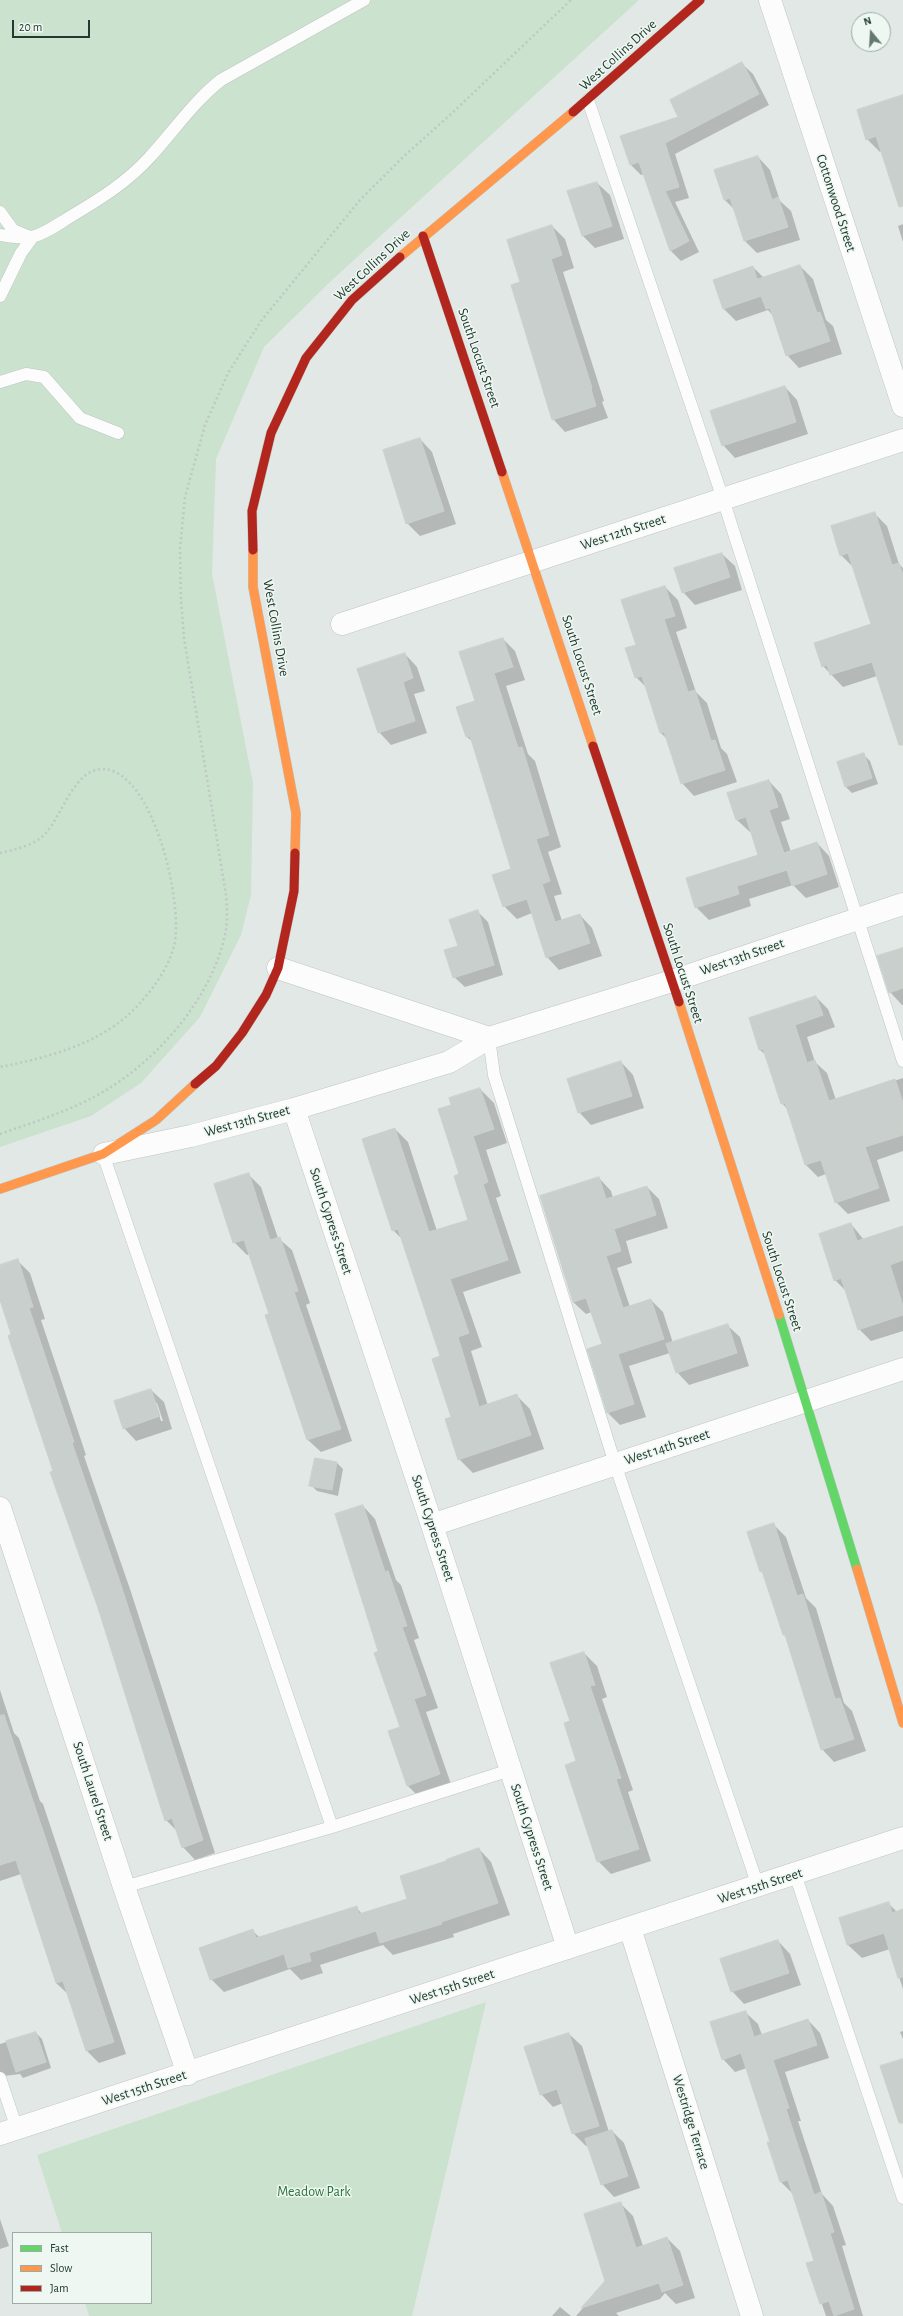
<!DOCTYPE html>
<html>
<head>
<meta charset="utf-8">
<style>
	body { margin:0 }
	#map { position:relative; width:903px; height:2316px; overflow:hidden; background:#e2e8e5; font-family:"Alegreya Sans",sans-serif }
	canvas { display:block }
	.legend { position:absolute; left:12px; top:2232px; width:140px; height:72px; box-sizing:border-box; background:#eff7f2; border:1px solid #9caca4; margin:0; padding:5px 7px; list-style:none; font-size:12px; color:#203b30 }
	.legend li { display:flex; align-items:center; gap:8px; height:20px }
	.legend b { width:20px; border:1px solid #9caca4 }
	.north { position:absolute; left:851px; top:12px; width:40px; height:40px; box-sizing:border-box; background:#eff7f2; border:1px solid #9caca4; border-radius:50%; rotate:342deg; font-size:11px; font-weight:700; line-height:16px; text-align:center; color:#203b30 }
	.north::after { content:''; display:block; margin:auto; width:14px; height:18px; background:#64786f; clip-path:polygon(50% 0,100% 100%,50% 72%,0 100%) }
	.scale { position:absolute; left:12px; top:20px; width:78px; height:18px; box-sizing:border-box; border:2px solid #203b30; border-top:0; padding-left:5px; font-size:12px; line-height:14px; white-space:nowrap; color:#203b30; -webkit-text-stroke:3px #eff7f2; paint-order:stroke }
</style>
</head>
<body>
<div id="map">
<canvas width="903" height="2316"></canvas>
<ul class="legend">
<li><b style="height:5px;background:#63d668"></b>Fast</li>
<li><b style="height:5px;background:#ff974d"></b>Slow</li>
<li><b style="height:5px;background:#b3261e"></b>Jam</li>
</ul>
<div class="north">N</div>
<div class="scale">20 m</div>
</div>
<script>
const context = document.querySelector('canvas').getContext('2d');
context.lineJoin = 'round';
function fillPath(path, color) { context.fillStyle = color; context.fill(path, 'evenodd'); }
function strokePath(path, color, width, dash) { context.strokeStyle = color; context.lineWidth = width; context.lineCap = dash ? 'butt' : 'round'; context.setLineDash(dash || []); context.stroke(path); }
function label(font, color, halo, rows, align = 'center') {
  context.font = font + ' "Alegreya Sans",sans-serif'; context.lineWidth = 3; context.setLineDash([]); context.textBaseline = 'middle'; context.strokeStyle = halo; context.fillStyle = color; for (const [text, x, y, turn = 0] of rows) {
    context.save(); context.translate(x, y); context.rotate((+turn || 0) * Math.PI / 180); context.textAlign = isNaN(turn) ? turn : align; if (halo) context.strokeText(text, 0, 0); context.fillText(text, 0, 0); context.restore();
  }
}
fillPath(new Path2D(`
	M 0,0 L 639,0 L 331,281 L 264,347 L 216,459 L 212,574 L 253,783 L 251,895 L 241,935 L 200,1017 L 141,1083 L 91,1116 L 0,1147 Z
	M 486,2002 L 412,2316 L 89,2316 L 85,2303 L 151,2303 L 151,2233 L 62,2233 L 37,2155 Z`), '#cae2ce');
fillPath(new Path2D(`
	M 742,64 L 753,74 L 769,105 L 675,154 L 689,198 L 675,202 L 699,252 L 681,261 L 670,250 L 644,174 L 641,175 L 630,164 L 680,117 Z
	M 903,96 L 903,192 L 882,151 L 880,152 L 867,139 Z
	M 758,157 L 770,170 L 780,201 L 791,211 L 800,240 L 757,253 L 745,241 L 734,209 L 724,199 Z
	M 597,183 L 610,195 L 624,239 L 595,248 L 583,236 Z
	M 903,224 L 903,242 L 898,226 Z
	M 552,226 L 565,239 L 574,268 L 563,272 L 604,401 L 602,402 L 608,418 L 565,432 L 553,419 L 522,283 Z
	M 800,266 L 813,279 L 826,320 L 833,326 L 842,354 L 799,368 L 787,355 L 774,317 L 768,310 L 736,321 L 724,309 L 714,280 L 753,267 L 764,278 Z
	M 785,387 L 797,400 L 808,434 L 735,458 L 723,445 Z
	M 420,439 L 432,452 L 456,524 L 420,536 L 407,523 Z
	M 874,513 L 887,526 L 899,564 L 903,568 L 903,727 L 877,676 L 843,687 L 823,666 L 872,625 L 853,567 L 841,555 Z
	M 722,554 L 735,566 L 742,590 L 695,605 L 683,592 Z
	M 665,587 L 678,600 L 687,628 L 676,632 L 696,692 L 707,703 L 721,748 L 727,754 L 737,782 L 694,796 L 682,783 L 667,739 L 661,733 L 647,688 L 636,677 L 637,646 Z
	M 503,639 L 515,651 L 525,680 L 506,686 L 528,754 L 535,761 L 561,847 L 548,852 L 562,894 L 554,896 L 562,921 L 580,915 L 592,928 L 602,956 L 559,970 L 547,957 L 532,913 L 517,919 L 504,906 L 512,870 L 474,743 L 467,737 L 477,702 Z
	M 405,654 L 417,667 L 425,691 L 414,694 L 427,733 L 391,745 L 379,732 Z
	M 864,755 L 870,761 L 878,784 L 852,793 L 846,787 Z
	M 769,781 L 781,794 L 790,819 L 781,822 L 791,852 L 817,843 L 829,856 L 839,887 L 806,898 L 793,885 L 749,899 L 751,906 L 709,920 L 696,907 L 759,856 L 752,832 L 750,832 L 737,820 L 729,794 Z
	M 477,911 L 488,922 L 503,975 L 465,987 L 454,977 L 459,946 Z
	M 903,951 L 903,1005 L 902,1005 L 890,992 Z
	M 816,997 L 828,1009 L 835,1027 L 807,1037 L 815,1062 L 827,1073 L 836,1100 L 903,1078 L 903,1151 L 877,1160 L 890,1201 L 848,1214 L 836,1202 L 826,1174 L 818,1177 L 806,1165 L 788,1110 L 782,1103 L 767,1056 L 760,1050 L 750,1018 Z
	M 621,1062 L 633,1075 L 644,1108 L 591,1125 L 579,1112 Z
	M 480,1089 L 494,1103 L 507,1143 L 486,1150 L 501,1196 L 496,1198 L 521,1273 L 463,1292 L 482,1347 L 471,1351 L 488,1406 L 517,1396 L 530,1409 L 544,1449 L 473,1473 L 459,1459 L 441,1357 L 404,1241 L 393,1230 L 395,1129 L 408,1142 L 437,1231 L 469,1220 L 460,1175 L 452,1106 Z
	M 248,1174 L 261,1187 L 278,1238 L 292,1250 L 310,1303 L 306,1305 L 352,1441 L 321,1452 L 308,1440 L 270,1315 L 250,1254 L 247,1255 L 234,1242 Z
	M 599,1178 L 611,1191 L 613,1198 L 647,1187 L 659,1199 L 668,1228 L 626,1241 L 632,1263 L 617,1268 L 630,1307 L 651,1300 L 663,1312 L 673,1343 L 727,1325 L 740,1337 L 749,1366 L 689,1385 L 677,1372 L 670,1353 L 629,1366 L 646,1417 L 620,1425 L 608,1413 L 603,1345 L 592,1312 L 586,1314 L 573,1302 Z
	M 851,1224 L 864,1240 L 903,1227 L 903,1331 L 871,1341 L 859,1329 L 847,1292 L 835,1280 Z
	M 17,1260 L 30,1273 L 45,1319 L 41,1320 L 86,1455 L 84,1456 L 131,1592 L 215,1853 L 195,1860 L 183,1847 L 178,1832 L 166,1820 L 0,1297 L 0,1266 Z
	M 151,1390 L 164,1402 L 172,1429 L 136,1441 L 124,1428 ZM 155,1403 L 157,1403 L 163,1421 L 161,1421 Z
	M 315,1459 L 337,1463 L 343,1469 L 338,1496 L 317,1491 L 311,1485 Z
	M 363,1506 L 375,1519 L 396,1580 L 401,1585 L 419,1638 L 414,1640 L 438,1708 L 426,1712 L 452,1787 L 420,1798 L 407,1785 L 401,1728 L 380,1652 Z
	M 774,1525 L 786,1537 L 806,1598 L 816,1608 L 844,1703 L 852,1711 L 866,1751 L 834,1762 L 822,1749 L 787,1637 L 764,1575 L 761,1571 Z
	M 584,1653 L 597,1666 L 607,1697 L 602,1699 L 633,1790 L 628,1792 L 651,1861 L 611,1874 L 598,1861 L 571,1722 Z
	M 0,1690 L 14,1733 L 19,1738 L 40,1801 L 43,1804 L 126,2054 L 99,2063 L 87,2051 L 69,1995 L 56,1983 L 21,1874 L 0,1881 Z
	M 479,1849 L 491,1862 L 510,1915 L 453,1934 L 454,1937 L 393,1955 L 383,1945 L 320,1965 L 323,1973 L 301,1980 L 290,1969 L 224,1992 L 211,1979 L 253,1931 L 260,1938 L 356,1907 L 362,1914 L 408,1899 Z
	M 888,1903 L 897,1912 L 903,1910 L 903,1989 L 890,1949 L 862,1958 L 848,1945 L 840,1919 Z
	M 778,1941 L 790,1954 L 801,1985 L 744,2004 L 732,1991 Z
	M 745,2012 L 758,2024 L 762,2035 L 808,2020 L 820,2033 L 829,2058 L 785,2072 L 801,2121 L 798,2121 L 822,2194 L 833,2206 L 846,2245 L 842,2246 L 863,2316 L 826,2316 L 808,2264 L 815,2261 L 793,2194 L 781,2182 L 771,2142 L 747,2068 L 735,2072 L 723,2059 Z
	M 903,2031 L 903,2039 L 900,2032 Z
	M 36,2033 L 42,2039 L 51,2068 L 23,2078 L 20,2074 L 4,2076 L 0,2080 L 0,2044 Z
	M 569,2034 L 582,2046 L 609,2132 L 612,2131 L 624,2143 L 640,2188 L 614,2197 L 602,2184 L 588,2145 L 586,2146 L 573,2133 L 563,2103 L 553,2107 L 541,2094 Z
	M 621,2204 L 633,2216 L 643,2246 L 667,2238 L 680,2251 L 695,2298 L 676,2304 L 665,2293 L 660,2299 L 616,2313 L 619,2316 L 576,2316 L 606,2281 Z
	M 0,2219 L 9,2246 L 0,2249 Z
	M 560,2307 L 571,2316 L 552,2316 Z`), '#0003');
const building = new Path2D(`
	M 742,62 L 759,94 L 665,143 L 679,187 L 665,191 L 689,241 L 670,251 L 639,162 L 630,165 L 620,136 L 678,117 L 670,100 Z
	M 903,95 L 903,206 L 899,207 L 876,136 L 866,140 L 857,110 Z
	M 758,156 L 772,200 L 778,197 L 788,227 L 744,241 L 730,198 L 724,200 L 714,170 Z
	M 597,182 L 612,226 L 582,236 L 567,191 Z
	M 552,225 L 562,255 L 551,259 L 592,388 L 591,389 L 596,406 L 552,420 L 511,285 L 520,282 L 507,240 Z
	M 800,265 L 817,313 L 820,312 L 830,341 L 786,356 L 770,308 L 766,309 L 761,296 L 723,309 L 713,280 L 753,266 L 757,279 Z
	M 785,386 L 796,422 L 722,446 L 710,411 Z
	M 420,438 L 444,511 L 406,524 L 383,450 Z
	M 875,512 L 892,565 L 899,563 L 903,575 L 903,745 L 899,745 L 872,662 L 830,675 L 827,665 L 822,667 L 814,643 L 871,624 L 848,553 L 840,556 L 831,526 Z
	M 722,553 L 730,577 L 682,593 L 674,568 Z
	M 665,586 L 675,616 L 664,619 L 688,692 L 695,690 L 711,741 L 715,740 L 725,770 L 681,784 L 664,732 L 660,733 L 642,676 L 635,678 L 625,648 L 636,645 L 621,600 Z
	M 503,638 L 513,667 L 494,673 L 518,748 L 522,747 L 549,835 L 536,839 L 550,881 L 542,884 L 555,922 L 580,914 L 590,943 L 546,958 L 527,899 L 503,907 L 492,875 L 511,869 L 470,736 L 466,737 L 456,707 L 475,701 L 459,652 Z
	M 405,653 L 413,678 L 403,682 L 415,721 L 378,733 L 357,669 Z
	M 864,753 L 872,778 L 845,787 L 837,762 Z
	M 769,780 L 778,807 L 769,810 L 784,853 L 817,842 L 827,874 L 792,886 L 787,870 L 737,886 L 739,894 L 695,908 L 686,878 L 758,855 L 746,817 L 736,820 L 727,793 Z
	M 478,910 L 494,965 L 453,978 L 444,950 L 458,946 L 449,920 Z
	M 903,948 L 903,988 L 889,993 L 877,956 Z
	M 816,996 L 823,1015 L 795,1025 L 807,1063 L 815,1060 L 829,1101 L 895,1079 L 903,1103 L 903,1135 L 865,1147 L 879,1188 L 835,1203 L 821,1160 L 805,1165 L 785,1103 L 781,1104 L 763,1049 L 759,1050 L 749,1018 Z
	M 621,1061 L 632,1096 L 578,1113 L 567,1079 Z
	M 480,1088 L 494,1129 L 473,1136 L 488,1182 L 483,1184 L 508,1260 L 450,1279 L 469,1333 L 458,1337 L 479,1407 L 517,1394 L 531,1435 L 458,1460 L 445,1419 L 451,1417 L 432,1359 L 440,1356 L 398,1229 L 392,1231 L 362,1139 L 395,1128 L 429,1232 L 468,1220 L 454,1176 L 459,1174 L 438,1109 L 451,1105 L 449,1098 Z
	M 249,1173 L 270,1240 L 280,1237 L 298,1291 L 294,1292 L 341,1429 L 307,1440 L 265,1315 L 269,1314 L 244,1240 L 233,1243 L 214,1184 Z
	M 599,1177 L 606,1199 L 647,1186 L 656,1215 L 614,1229 L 621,1251 L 606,1256 L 623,1308 L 651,1299 L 664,1339 L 618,1354 L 634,1404 L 607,1413 L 587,1349 L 602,1344 L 586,1298 L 573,1302 L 540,1196 Z
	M 851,1223 L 857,1241 L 903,1226 L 903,1260 L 890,1265 L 903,1306 L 903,1315 L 858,1330 L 841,1278 L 834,1281 L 819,1234 Z
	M 18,1259 L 33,1307 L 29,1308 L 74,1442 L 72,1443 L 119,1579 L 203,1840 L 182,1848 L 172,1818 L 165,1821 L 98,1608 L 50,1472 L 53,1471 L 8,1336 L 11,1334 L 0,1300 L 0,1265 Z
	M 728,1324 L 737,1353 L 676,1373 L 666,1344 Z
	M 151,1389 L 160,1416 L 123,1429 L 114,1401 Z
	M 315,1458 L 337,1462 L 332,1490 L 309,1486 Z
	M 363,1505 L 385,1572 L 388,1571 L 407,1626 L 402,1627 L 426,1695 L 414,1699 L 440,1774 L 407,1786 L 388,1731 L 400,1727 L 374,1653 L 378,1651 L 335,1514 Z
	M 774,1523 L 797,1596 L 803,1594 L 835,1699 L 840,1698 L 854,1739 L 821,1750 L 785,1635 L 783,1635 L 762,1571 L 760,1572 L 747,1532 Z
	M 584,1652 L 595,1685 L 590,1686 L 621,1778 L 616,1779 L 639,1849 L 597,1862 L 565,1765 L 576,1761 L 564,1723 L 570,1721 L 550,1663 Z
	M 4,1715 L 114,2042 L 86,2051 L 63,1981 L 56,1983 L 16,1860 L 0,1865 L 0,1716 Z
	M 479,1848 L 498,1903 L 441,1922 L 442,1924 L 380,1943 L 376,1931 L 309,1953 L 311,1961 L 288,1968 L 284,1954 L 210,1980 L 199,1948 L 253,1929 L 256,1938 L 357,1906 L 359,1914 L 407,1899 L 400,1876 L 446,1861 L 446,1860 Z
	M 889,1902 L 892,1913 L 903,1909 L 903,1977 L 898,1978 L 884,1933 L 847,1945 L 839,1918 Z
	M 778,1940 L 789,1973 L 731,1992 L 720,1959 Z
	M 746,2011 L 754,2037 L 808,2019 L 817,2045 L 773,2060 L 789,2108 L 786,2109 L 814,2195 L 821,2192 L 834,2232 L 830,2233 L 854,2309 L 834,2316 L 829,2301 L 820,2304 L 806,2263 L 814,2261 L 788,2180 L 780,2182 L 767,2142 L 770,2142 L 741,2053 L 722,2060 L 710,2022 Z
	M 36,2032 L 46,2062 L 16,2072 L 6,2041 Z
	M 569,2033 L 599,2126 L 572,2134 L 557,2089 L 540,2095 L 524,2047 Z
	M 903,2059 L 903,2123 L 899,2123 L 880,2066 Z
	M 612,2130 L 628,2176 L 601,2185 L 585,2139 Z
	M 621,2202 L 636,2248 L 667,2237 L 683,2285 L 662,2292 L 659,2283 L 581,2308 L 605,2281 L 584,2214 Z`);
fillPath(building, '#c9cfcc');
strokePath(building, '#cad1cd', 1);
const lane = new Path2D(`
	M 588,100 L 723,499 L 903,1061
	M 0,212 L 13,230 L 32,238 L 21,253 L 0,296
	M 0,235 C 37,242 42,234 73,215 C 100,199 127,182 149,158 C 173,132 193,102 221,80 L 364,0
	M 0,382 L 26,374 L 44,377 L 80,418 L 118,433
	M 489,1038 L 494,1075 L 615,1464 L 758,1886
	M 103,1154 L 332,1827
	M 795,1874 L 903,2198
	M 124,1887 L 332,1827 L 510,1770
	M 0,2078 L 17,2129`);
const street = new Path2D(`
	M 770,0 L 903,406
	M 342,624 L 903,440
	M 278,968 L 489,1038
	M 294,1109 L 432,1525 L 568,1948
	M 104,1154 L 191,1136 L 294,1109 L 449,1062 L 489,1038 L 672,981 L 903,904
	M 0,1508 L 124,1887 L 188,2074
	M 432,1525 L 903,1369
	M 630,1928 L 752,2316
	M 0,2134 L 903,1838`);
const fast = new Path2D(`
	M 779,1315 L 857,1569`);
const slow = new Path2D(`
	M 400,257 L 573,112
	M 502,472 L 593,746
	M 253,550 L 253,587 L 296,813 L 295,853
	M 679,1002 L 779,1315
	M 0,1189 L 103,1154 L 156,1120 L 195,1084
	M 857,1569 L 903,1723`);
const jam = new Path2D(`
	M 573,112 L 700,0
	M 423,236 L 502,472
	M 253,550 L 252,511 L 271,433 L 306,358 L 352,300 L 400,257
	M 593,746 L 679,1002
	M 195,1084 L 216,1066 L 242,1033 L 266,995 L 278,968 L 294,891 L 295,853`);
strokePath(lane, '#bfc5c2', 13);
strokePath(street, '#bfc5c2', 23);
strokePath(fast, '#bec6c2', 10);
strokePath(slow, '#bec6c2', 10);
strokePath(jam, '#bec6c2', 10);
strokePath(new Path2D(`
	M 0,853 C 16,849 34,846 46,833 C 62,815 74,770 102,769 C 154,769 184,906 174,946 C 169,966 154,988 140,1003 C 105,1043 50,1057 0,1067
	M 0,1134 C 34,1122 70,1111 101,1093 C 157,1061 211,999 225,935 C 228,922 227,908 226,895 L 184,638 L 181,600 L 180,549 L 185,497 L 205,425 L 228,373 L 261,321 L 360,200 L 404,156 L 450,115 L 571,0`), '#bfc8c3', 2.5, [2, 3]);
strokePath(lane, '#fbfcfb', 12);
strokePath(street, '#fbfcfb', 22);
strokePath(fast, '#63d668', 9);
strokePath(slow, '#ff974d', 9);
strokePath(jam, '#b3261e', 9);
label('14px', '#203b30', '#eff7f2', [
	["West Collins Drive",618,55,-42],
	["Cottonwood Street",836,203,72],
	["West Collins Drive",372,265,-43],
	["South Locust Street",479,358,71],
	["West 12th Street",623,532,-18],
	["West Collins Drive",276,628,80],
	["South Locust Street",582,665,72],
	["West 13th Street",742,957,-19],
	["South Locust Street",683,973,72],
	["West 13th Street",247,1121,-15],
	["South Cypress Street",331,1221,72],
	["South Locust Street",782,1281,72],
	["West 14th Street",667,1447,-18],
	["South Cypress Street",433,1528,72],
	["South Laurel Street",93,1791,72],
	["South Cypress Street",532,1837,72],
	["West 15th Street",760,1886,-18],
	["West 15th Street",452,1987,-18],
	["West 15th Street",144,2088,-18],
	["Westridge Terrace",691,2122,73]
]);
label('14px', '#29733a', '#eff7f2', [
	["Meadow Park",314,2192]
]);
</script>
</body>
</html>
